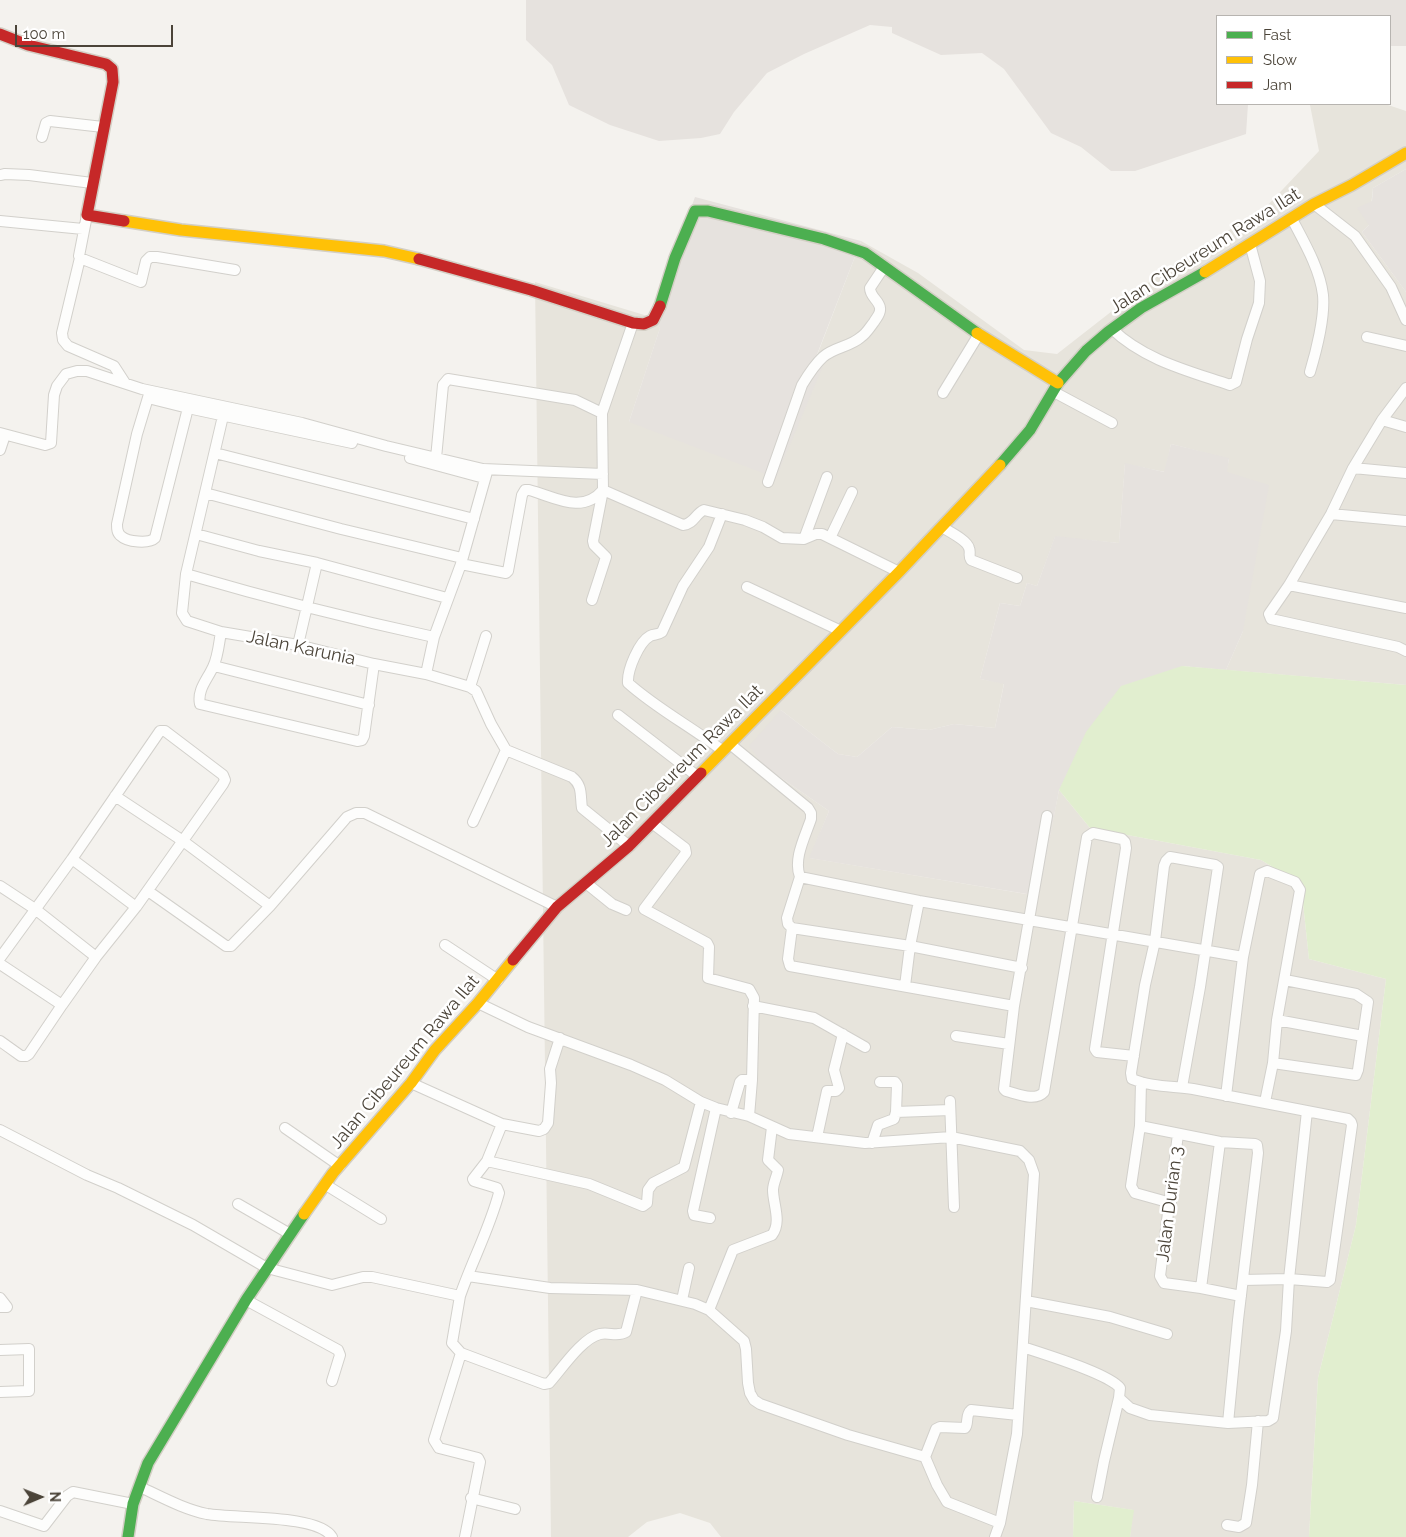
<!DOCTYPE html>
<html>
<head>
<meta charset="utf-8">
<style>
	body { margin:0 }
	#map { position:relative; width:1406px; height:1537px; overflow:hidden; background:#f4f2ee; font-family:Raleway,sans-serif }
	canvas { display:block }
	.legend { position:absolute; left:1216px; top:15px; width:175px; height:90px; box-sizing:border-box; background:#fff; border:1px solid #b7b4b0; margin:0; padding:6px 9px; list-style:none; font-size:15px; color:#4b4439 }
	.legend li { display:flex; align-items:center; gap:10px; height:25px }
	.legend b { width:25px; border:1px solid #b7b4b0 }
	.north { position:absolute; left:15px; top:1472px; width:50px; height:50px; -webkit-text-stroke:4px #fff; paint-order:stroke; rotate:89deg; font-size:14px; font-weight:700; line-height:20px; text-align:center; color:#4b4439 }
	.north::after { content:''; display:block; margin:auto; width:18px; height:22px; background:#4b4439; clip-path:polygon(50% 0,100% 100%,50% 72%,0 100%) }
	.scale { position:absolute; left:15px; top:25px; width:158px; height:22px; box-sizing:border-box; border:2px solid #4b4439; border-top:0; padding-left:6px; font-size:15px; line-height:18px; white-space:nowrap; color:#4b4439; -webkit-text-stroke:4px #fff; paint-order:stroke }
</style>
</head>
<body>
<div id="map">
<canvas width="1406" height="1537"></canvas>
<ul class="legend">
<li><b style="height:6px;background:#4caf50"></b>Fast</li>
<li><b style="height:6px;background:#ffc107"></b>Slow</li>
<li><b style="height:6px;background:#c62828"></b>Jam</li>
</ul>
<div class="north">N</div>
<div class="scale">100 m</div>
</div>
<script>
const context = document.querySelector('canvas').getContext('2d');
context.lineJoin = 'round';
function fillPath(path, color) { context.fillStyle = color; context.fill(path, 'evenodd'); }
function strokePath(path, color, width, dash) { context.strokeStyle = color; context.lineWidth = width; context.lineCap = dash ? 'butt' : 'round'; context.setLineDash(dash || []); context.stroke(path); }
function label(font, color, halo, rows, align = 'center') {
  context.font = font + ' Raleway,sans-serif'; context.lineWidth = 5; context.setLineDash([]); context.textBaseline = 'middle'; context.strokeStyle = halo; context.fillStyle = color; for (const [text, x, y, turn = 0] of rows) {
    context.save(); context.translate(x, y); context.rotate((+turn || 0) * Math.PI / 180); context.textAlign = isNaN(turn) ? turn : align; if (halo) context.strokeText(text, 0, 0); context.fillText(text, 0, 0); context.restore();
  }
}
fillPath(new Path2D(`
	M 1317,104 L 1385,104 L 1406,111 L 1406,169 L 1373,188 L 1369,225 L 1362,232 L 1406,292 L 1406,685 L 1226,670 L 1243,631 L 1226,472 L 1229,459 L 1171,444 L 1165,472 L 1125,464 L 1119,543 L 1055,537 L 1037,586 L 1027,583 L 1020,606 L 1000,603 L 980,679 L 1004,683 L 995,728 L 954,724 L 929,730 L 892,727 L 857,757 L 838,754 L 781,710 L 764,766 L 829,811 L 810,858 L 1038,896 L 1059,790 L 1090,828 L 1261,860 L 1301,884 L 1309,959 L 1386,979 L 1356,1225 L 1318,1378 L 1309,1537 L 1130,1537 L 1133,1510 L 1074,1501 L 1073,1537 L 721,1537 L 710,1523 L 680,1513 L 647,1522 L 628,1537 L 551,1537 L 535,282 L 651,317 L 660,328 L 629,422 L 816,358 L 861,241 L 918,273 L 1024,350 L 1057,354 L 1162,272 L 1266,207 L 1319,151 L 1310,105 Z`), '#e7e4dc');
fillPath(new Path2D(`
	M 526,0 L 1406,0 L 1406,46 L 1390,46 L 1390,16 L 1217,16 L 1217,104 L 1248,104 L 1246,134 L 1135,171 L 1111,171 L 1081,147 L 1051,133 L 1004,69 L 982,53 L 941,55 L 892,33 L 892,27 L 870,25 L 804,54 L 767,73 L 734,112 L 720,134 L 701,138 L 659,141 L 610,125 L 569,105 L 552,65 L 526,40 Z
	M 1406,169 L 1406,292 L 1362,232 L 1369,225 L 1357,208 L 1372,201 L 1373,188 Z
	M 695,197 L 861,241 L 816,357 L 825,361 L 776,478 L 629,422 L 660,328 L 651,317 Z
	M 1171,444 L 1229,458 L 1227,472 L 1269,485 L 1243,631 L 1226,670 L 1182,666 L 1059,790 L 1039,896 L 809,858 L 829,811 L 764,766 L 749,746 L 781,710 L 838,754 L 857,757 L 892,727 L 929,730 L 954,724 L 995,728 L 1004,684 L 980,679 L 1000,603 L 1020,606 L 1027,583 L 1037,586 L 1055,536 L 1119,543 L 1125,463 L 1164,472 Z`), '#e6e2de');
fillPath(new Path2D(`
	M 1182,666 L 1406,685 L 1406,1537 L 1309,1537 L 1318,1378 L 1356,1225 L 1386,979 L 1309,959 L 1301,884 L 1261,860 L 1090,828 L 1059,790 L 1086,732 L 1121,686 Z
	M 1074,1501 L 1134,1510 L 1130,1537 L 1073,1537 Z`), '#e1eecf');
const street = new Path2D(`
	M 42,137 L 46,123 L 50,121 L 103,127
	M 0,175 L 5,174 L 29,175 L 92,183
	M 1314,204 L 1355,236 L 1391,287 L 1406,320
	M 87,215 L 79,256 L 80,258 L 141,282 L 146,261 L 150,257 L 157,257 L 235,270
	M 1292,219 C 1304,242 1320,269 1323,295 C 1325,316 1316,352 1310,372
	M 0,221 L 83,229
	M 80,258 L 62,333 L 63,340 L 68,346 L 114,366 L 125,383
	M 1112,329 C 1144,360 1189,371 1230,385 L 1236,382 L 1247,339 L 1259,303 L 1260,281 L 1250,244
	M 1367,337 L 1406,346
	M 1406,388 L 1382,420 L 1353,468 L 1331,514 L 1289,585 L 1269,614 L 1271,619 L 1398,647 L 1406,651
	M 150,391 L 137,434 L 117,524 C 117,529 117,533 121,536 C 127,542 149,544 155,538 L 188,408
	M 1054,392 L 1112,423
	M 943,393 L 979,334
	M 148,398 L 188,408 L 352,443
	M 223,416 L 186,574 L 182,613 L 187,621 L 221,632 L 298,645 L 374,664 L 426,674 L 470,687 L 476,691 L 491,724 L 506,750 L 572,777 C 583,786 580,795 582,808 L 629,846
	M 1382,420 L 1406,427
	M 0,433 L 45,445 L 51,443 L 54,395 L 57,386 L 66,374 L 77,371 L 87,371 L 142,389 L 302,423 L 386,446 L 483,469 L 603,474
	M 0,450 L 5,435
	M 215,453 L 474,519
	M 410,458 L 484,478
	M 436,458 L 443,385 L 448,379 L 575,400 L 602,413
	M 1353,468 L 1406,473
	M 768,482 L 802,385 C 808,375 814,365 823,357 C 834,347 850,347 861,337 C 866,334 870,327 874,322 C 876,318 881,314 880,308 C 879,300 870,297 870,288 L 884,267
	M 205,493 L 341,529 L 462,558
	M 722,514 L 709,547 L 683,586 L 662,632 C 658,635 654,634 650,636 C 639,642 627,670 628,683 C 657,709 692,727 723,751
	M 1331,514 L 1406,521
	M 942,527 C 948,531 967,540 969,548 C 971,553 968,555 971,560 L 1017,578
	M 196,534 L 259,551 L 317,563 L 447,598
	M 830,538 L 852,492
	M 804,539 L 827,477
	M 461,564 L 506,573 L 508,571 L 522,495 L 525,490 L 529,490 C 555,497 582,515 603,490 L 683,525 C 694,524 695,514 704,510 L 745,520 L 763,527 L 782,538 L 804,539 L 816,534 L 822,534 L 899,572
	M 186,574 C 268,598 351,619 434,637
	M 1289,585 L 1406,608
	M 747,587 L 841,631
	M 592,600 L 606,557 L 594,545 L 593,541 L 603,490 L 602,413 L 633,323
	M 221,632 C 219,643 218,657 213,667 C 207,680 197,690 200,704 L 357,741 L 362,740 L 364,736 L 374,664
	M 298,645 L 317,563
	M 214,666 L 369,705
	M 426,674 L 434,637 L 461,564 L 487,472
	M 470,687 L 486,636
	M 618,715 L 697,776
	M 730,744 L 808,808 L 811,813 L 811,819 C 805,837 793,859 800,877 L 919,901 L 1243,957
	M 115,796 L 183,841 L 270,906
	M 1047,816 L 1014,1006 L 1004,1089 L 1006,1091 C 1018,1094 1035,1102 1044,1092 L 1087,837 L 1093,833 L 1122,839 L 1125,842 L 1126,848 L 1095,1049 L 1097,1052 L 1134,1056
	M 473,822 L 506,750
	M 652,823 L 685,848 L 686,853 L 644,909 L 707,943 L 709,947 L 708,978 L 749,989 L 754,998 L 752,1080 L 749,1116
	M 72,859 L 136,907
	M 800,877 L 787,918 L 788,924 L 792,928 L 910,946 L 1022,968
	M 586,883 L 612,904 L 626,910
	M 0,886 L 35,909 L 96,957
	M 148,891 L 226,946 L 231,946 L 270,906 L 347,817 L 356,813 L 365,813 L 557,907
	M 792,928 L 788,959 L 790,966 L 1014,1006
	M 445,945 L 498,980
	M 0,958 L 72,859 L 160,731 L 165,731 L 223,775 L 225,780 L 223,784 L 136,907 L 96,957 L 62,1005 L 29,1054 L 26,1056 L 21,1056 L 0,1041
	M 0,964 L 62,1005
	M 905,986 L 910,946 L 919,901
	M 478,1003 L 528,1027 L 631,1065 L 665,1080 L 701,1102 L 716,1108 L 749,1116 L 789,1134 L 865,1143 L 951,1137 L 1020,1151 L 1029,1160 L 1034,1174 L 1017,1434 L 1000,1523 L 995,1537
	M 753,1006 L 814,1018 L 865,1047
	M 1277,1020 L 1363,1036
	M 956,1036 L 1009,1044
	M 1273,1063 L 1356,1075 L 1358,1070 L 1368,1002 L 1356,994 L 1285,980
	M 880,1082 L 895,1082 L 897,1085 L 896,1112
	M 1141,1082 L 1140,1126 L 1131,1186 L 1135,1193 L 1171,1203
	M 411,1083 L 502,1124 L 539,1131 L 544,1129 L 548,1123 L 551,1083 L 550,1069 L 560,1038
	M 1182,1087 L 1200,987 L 1218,867 L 1215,865 L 1170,857 L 1166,861 L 1164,866 L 1155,941 L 1145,985 L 1131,1073 L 1132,1079 C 1151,1087 1173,1086 1193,1089 C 1245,1099 1296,1109 1348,1119 L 1351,1122 L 1352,1125 L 1330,1280 L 1327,1282 L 1289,1279 L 1243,1280
	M 1226,1096 L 1243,957 L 1260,874 L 1267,871 L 1295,882 L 1300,890 L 1277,1020 L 1273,1063 L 1265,1102
	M 950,1101 L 954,1207
	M 731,1113 L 740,1082 L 742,1080 L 752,1080
	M 1140,1126 L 1220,1142 L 1255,1144 L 1257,1145 L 1258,1153 L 1238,1320 L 1228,1423
	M 285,1128 L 340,1166
	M 0,1130 L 87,1175 L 118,1188 L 193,1225 L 267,1268 L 332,1285 L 363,1277 L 372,1277 L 460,1296 C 472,1261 489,1230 499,1193 L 497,1188 L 474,1181 L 473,1179 L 487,1161 L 502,1124
	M 1178,1134 L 1160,1276 L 1164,1283 L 1201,1288 L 1241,1296
	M 817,1137 L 827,1091 L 836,1091 L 839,1088 L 834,1070 L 843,1034
	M 872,1143 L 878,1125 L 894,1119 L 896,1112 L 950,1110
	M 487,1161 L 589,1184 L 643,1206 L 647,1203 L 648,1190 L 653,1183 L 684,1167 L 701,1102
	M 326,1185 L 381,1219
	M 238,1204 L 290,1234
	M 710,1218 L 694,1215 L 693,1211 L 716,1108
	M 468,1276 L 550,1288 L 637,1290 L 695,1304 L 709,1310 L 744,1341 L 746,1349 L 748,1383 L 750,1393 L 754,1400 L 760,1404 L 848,1435 L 925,1457 L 937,1485 L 947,1502 L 1000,1523
	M 1201,1288 L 1220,1142
	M 460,1296 L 452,1343 L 461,1353 L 544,1384 L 549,1383 C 561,1370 582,1338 600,1334 C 609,1332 618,1337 626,1332 L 637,1290
	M 0,1298 L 7,1307 L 0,1307
	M 246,1300 L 338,1350 L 340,1355 L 332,1381
	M 682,1300 L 689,1268
	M 1026,1301 L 1110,1317 L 1167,1334
	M 709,1310 L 733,1250 L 772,1235 C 782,1222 773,1204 773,1190 C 773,1184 777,1176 778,1170 L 768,1160 L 772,1127
	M 1023,1347 C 1043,1354 1108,1373 1120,1388 L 1119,1398 L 1104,1461 L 1097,1497
	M 0,1350 L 29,1349 L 29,1391 L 0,1392
	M 461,1353 L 434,1440 L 439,1448 L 478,1458 L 480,1462 L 465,1537
	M 1119,1398 L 1130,1408 L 1150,1415 L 1228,1423 L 1268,1421 L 1273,1418 L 1286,1331 L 1289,1279 L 1307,1111
	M 925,1457 L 936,1429 L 940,1427 L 965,1428 C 969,1423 965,1415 971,1410 L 1018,1415
	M 140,1487 C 162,1497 183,1509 207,1514 C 235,1519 318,1514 332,1537
	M 471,1498 L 515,1509
	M 0,1511 L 44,1526 L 67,1496 L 73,1492 L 133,1504
	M 1227,1525 L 1239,1527 L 1246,1523 L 1252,1485 L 1258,1421`);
const fast = new Path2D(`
	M 660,306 L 675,258 L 695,211 L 708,211 L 824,239 L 865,253 L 977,333
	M 1000,465 L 1030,430 L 1058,383 L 1086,351 L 1108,332 L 1141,308 L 1205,272
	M 128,1537 L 133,1504 L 148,1463 L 246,1300 L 304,1214`);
const slow = new Path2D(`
	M 124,221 L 181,230 L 384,251 L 419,259
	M 1205,272 L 1314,204 L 1352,185 L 1406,153
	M 977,333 L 1058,383
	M 701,773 L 899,572 L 1000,465
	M 304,1214 L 333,1173 L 411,1083 L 435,1050 L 478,1003 L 513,960`);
const jam = new Path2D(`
	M 0,34 L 28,45 L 106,64 L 112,69 L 113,82 L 87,215 L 124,221
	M 419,259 L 531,290 L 633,323 L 644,324 L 653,320 L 660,306
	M 513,960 L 557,907 L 629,846 L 701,773`);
strokePath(street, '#d2d0cb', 12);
strokePath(fast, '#d3cfc5', 14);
strokePath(slow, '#d3cfc5', 14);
strokePath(jam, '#d3cfc5', 14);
strokePath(street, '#fdfdfc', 10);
strokePath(fast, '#4caf50', 11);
strokePath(slow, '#ffc107', 11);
strokePath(jam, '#c62828', 11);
label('18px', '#4b4439', '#fff', [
	["Jalan Cibeureum Rawa Ilat",1205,251,-32],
	["Jalan Karunia",301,648,12],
	["Jalan Cibeureum Rawa Ilat",682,766,-45],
	["Jalan Cibeureum Rawa Ilat",405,1062,-50],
	["Jalan Durian 3",1170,1204,-83]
]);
</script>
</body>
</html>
